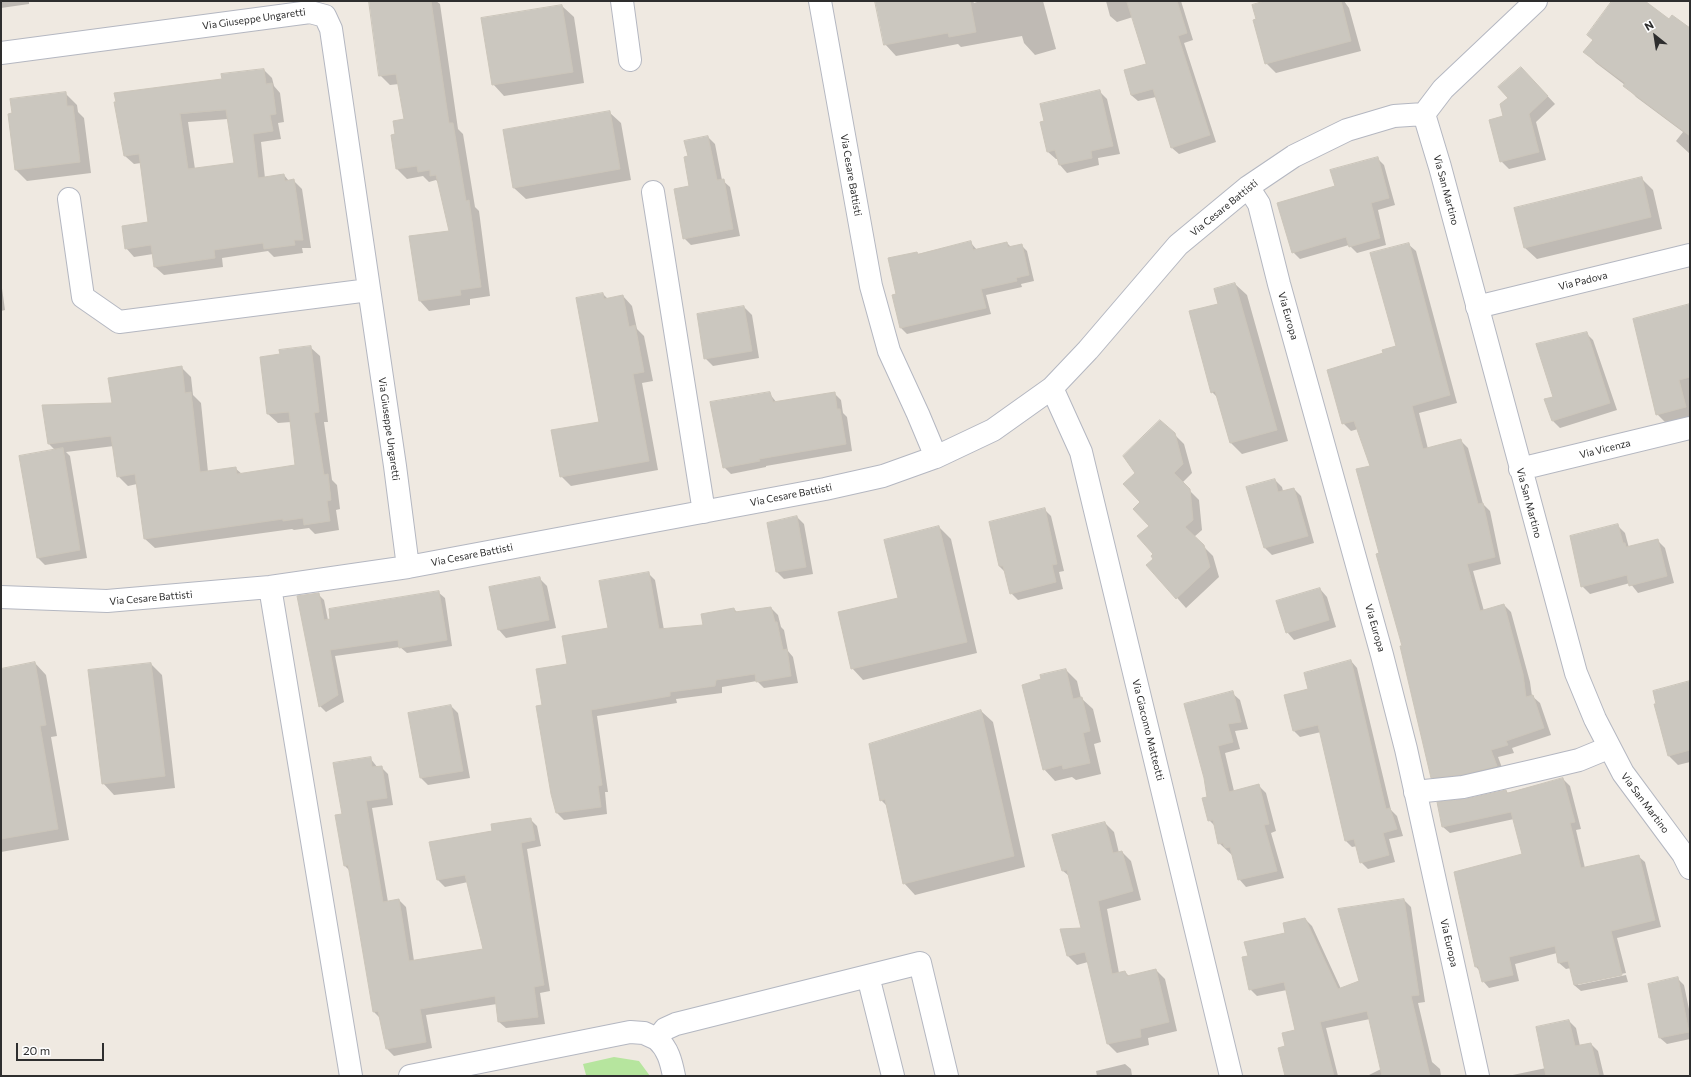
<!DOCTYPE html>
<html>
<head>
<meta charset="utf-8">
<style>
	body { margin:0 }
	#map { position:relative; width:1691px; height:1077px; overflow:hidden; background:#efe9e1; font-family:Commissioner,sans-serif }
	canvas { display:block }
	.frame { position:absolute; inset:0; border:2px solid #2e2e2e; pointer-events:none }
	.north { position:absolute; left:1635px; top:16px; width:40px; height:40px; -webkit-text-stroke:3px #fff; paint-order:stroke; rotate:330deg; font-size:11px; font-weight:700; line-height:16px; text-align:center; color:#2e2e2e }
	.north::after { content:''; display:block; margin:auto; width:14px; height:18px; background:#2e2e2e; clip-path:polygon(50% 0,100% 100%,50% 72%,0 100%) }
	.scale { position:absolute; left:16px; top:1043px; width:88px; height:18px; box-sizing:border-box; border:2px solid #2e2e2e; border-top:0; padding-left:5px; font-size:12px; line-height:14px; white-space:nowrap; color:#2e2e2e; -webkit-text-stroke:3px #fff; paint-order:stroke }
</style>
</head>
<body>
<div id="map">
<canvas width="1691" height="1077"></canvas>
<div class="frame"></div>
<div class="north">N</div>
<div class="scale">20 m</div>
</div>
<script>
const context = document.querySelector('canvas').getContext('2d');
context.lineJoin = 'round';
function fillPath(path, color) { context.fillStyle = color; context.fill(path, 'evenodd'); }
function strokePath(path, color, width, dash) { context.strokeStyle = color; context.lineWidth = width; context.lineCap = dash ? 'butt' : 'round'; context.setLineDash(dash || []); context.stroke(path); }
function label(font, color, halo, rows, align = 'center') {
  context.font = font + ' Commissioner,sans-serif'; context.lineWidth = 4; context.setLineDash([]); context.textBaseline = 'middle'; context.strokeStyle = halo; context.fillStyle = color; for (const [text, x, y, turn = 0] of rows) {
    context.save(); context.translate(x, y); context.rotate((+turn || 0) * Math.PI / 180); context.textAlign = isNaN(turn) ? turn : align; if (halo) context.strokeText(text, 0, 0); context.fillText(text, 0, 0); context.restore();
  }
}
fillPath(new Path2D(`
	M 614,1057 L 639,1061 L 650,1076 L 584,1076 L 586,1075 L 583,1064 Z`), '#b6e59e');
fillPath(new Path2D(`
	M 1,1 L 29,1 L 29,4 L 1,8 Z
	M 386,1 L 436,1 L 440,4 L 458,129 L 463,134 L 475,207 L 479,211 L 490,296 L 470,299 L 470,305 L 429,311 L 420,301 L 411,237 L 450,232 L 439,183 L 436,180 L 429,182 L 423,176 L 407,179 L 397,169 L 396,135 L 406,120 L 399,84 L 390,85 L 380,75 Z
	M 876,1 L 973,1 L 974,3 L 980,1 L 1043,1 L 1056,49 L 1035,55 L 1024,43 L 1022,36 L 961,47 L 958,44 L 896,56 L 885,44 Z
	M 1106,1 L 1181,1 L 1193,40 L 1184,43 L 1216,142 L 1179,154 L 1172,148 L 1156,97 L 1138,101 L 1131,95 L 1147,64 L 1133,17 L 1117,22 L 1110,16 Z
	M 1269,1 L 1344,1 L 1349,8 L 1361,51 L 1276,73 L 1266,63 L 1257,20 Z
	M 1613,1 L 1644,1 L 1669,20 L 1690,29 L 1690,154 L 1676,141 L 1683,132 L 1636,97 L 1625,85 L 1596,63 L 1585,52 L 1593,40 Z
	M 562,6 L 574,17 L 584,83 L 504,96 L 493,84 L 482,19 Z
	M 264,70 L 272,78 L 274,86 L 280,93 L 284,122 L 278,123 L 281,139 L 261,142 L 265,178 L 284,175 L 289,181 L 293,180 L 302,189 L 311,248 L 302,248 L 303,253 L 274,257 L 268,251 L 222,258 L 223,267 L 164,275 L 155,267 L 153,254 L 134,257 L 126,248 L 149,223 L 141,163 L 134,164 L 125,156 L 223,80 ZM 228,119 L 235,164 L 195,169 L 188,122 Z
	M 1529,76 L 1555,104 L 1536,122 L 1546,160 L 1509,169 L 1501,161 L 1504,117 L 1509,98 Z
	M 1099,91 L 1107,99 L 1120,154 L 1098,158 L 1099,165 L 1067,173 L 1060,165 L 1058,159 L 1056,159 L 1048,152 Z
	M 65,93 L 77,105 L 78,112 L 84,118 L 91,173 L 27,181 L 15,169 Z
	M 609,112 L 621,123 L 631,180 L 526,199 L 514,188 L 504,130 Z
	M 708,137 L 715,144 L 722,180 L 730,187 L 740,236 L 691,245 L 684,238 L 690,187 Z
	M 1377,158 L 1384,165 L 1395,205 L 1378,210 L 1386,245 L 1357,253 L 1349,245 L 1300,259 L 1293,252 L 1336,186 Z
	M 1641,178 L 1653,190 L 1662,229 L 1537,259 L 1525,248 Z
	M 971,243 L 977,250 L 1007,243 L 1011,247 L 1021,245 L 1027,251 L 1034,281 L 1021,284 L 1022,287 L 986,295 L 991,314 L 907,334 L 901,328 L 894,296 L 897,295 L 918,255 Z
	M 1408,244 L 1416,251 L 1457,403 L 1419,413 L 1428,449 L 1461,441 L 1468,448 L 1483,504 L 1490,511 L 1501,564 L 1473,571 L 1484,611 L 1504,605 L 1511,612 L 1530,682 L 1532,696 L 1540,703 L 1551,735 L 1512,748 L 1514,753 L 1498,757 L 1504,773 L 1440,785 L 1432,777 L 1403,646 L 1380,554 L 1372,466 L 1358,429 L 1351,431 L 1343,423 L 1385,354 L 1397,346 Z
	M 1,281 L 5,310 L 1,311 Z
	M 1235,284 L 1247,295 L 1288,441 L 1242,454 L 1230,442 L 1218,398 L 1212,392 L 1219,304 Z
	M 603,294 L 608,299 L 623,296 L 632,306 L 637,329 L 644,336 L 653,381 L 642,383 L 658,470 L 571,486 L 561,476 L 600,422 Z
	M 1690,305 L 1690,420 L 1668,425 L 1657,414 Z
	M 744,307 L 752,315 L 759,358 L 713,366 L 705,358 Z
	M 1586,333 L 1593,340 L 1617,410 L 1560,428 L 1553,421 L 1545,400 L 1554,397 Z
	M 310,347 L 320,356 L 328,422 L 324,422 L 332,480 L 337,485 L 340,509 L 336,510 L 339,530 L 315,534 L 309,528 L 294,530 L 292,529 L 155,548 L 145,539 L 137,484 L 128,486 L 118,476 L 114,446 L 66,452 L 70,456 L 87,558 L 45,565 L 38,558 L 55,450 L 49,444 L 113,404 L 181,367 L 191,377 L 193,395 L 201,403 L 208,472 L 235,468 L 242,474 L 296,466 L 291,422 L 278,423 L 268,414 L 281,355 Z
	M 769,393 L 777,403 L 834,393 L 841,400 L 843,413 L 847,417 L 852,451 L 766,466 L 766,467 L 731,474 L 724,467 Z
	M 1174,434 L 1184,444 L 1192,473 L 1182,483 L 1199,500 L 1202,530 L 1194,537 L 1213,556 L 1219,577 L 1186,608 L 1148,565 L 1155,559 L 1155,554 L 1150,526 L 1142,502 Z
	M 1275,480 L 1282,487 L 1283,491 L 1294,489 L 1301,496 L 1314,543 L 1272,555 L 1265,548 Z
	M 1044,509 L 1051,516 L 1064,571 L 1059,572 L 1063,589 L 1018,600 L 1011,593 L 1005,572 L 999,566 Z
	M 797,517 L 804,524 L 813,574 L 784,579 L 777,572 L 768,523 Z
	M 1617,525 L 1625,533 L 1629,548 L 1657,540 L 1665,548 L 1674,583 L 1638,593 L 1630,583 L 1590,594 L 1582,586 Z
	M 939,527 L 951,539 L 977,653 L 863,680 L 852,668 L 899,599 Z
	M 648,573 L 655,580 L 664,630 L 704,626 L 734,609 L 738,613 L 771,608 L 778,615 L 781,627 L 784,630 L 788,651 L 793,657 L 798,683 L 764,688 L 757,681 L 722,687 L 722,693 L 676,699 L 677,703 L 597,716 L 608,792 L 605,792 L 607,814 L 564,820 L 557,813 L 543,706 L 568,664 L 609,629 Z
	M 539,578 L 547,586 L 556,628 L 506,638 L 499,630 L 490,587 Z
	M 1320,589 L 1327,597 L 1336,627 L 1294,640 L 1287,632 Z
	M 438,592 L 445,598 L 452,646 L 407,653 L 400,647 L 335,656 L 344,702 L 326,712 L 320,706 L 318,594 L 324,600 L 328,620 Z
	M 1351,661 L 1357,668 L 1391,810 L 1397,816 L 1403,836 L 1389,839 L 1395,862 L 1368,869 L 1361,862 L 1357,846 L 1352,847 L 1346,841 L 1321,732 L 1300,737 L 1294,731 Z
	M 35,663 L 46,675 L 57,736 L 51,737 L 69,840 L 1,852 L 1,670 Z
	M 151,664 L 162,675 L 175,788 L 114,795 L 103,783 Z
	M 1066,670 L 1077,681 L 1081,698 L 1093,709 L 1101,742 L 1094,744 L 1101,774 L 1076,780 L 1072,777 L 1055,781 L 1044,769 L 1043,680 Z
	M 1690,682 L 1690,762 L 1678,765 L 1669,756 Z
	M 1232,693 L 1240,700 L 1248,729 L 1235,731 L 1240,749 L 1225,753 L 1234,791 L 1258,785 L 1266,793 L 1276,831 L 1271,833 L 1284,878 L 1246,887 L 1239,879 L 1233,856 L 1219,843 L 1216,827 L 1209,820 L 1209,798 L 1205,778 Z
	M 451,706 L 458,713 L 470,778 L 428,785 L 421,778 L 410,714 Z
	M 981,711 L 993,722 L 1025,867 L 915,895 L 904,883 L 888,807 L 881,800 Z
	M 370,758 L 378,768 L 381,767 L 388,774 L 393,805 L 372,808 L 388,902 L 399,900 L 406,907 L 414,961 L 484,950 L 468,882 L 445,887 L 438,880 L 430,843 L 493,831 L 530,819 L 537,826 L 541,846 L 527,849 L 550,991 L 540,993 L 545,1024 L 506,1028 L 499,1022 L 497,1004 L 426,1015 L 432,1048 L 394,1056 L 387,1049 L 381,1019 L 374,1012 L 350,871 L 345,866 L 343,815 Z
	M 1563,779 L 1570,786 L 1581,829 L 1576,830 L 1585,868 L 1638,856 L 1645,862 L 1661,927 L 1617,938 L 1626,973 L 1578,983 L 1578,985 L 1626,975 L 1628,982 L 1581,991 L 1574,985 L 1571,968 L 1566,969 L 1559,963 L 1557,953 L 1515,964 L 1519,981 L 1489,988 L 1483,981 L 1480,971 L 1476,967 L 1523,855 L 1514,819 L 1450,833 L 1443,827 L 1466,800 L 1506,791 L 1508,793 Z
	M 1105,823 L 1114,832 L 1119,853 L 1122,852 L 1131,861 L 1141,900 L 1107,909 L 1119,973 L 1125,972 L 1130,977 L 1156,970 L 1165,979 L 1177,1031 L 1148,1038 L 1149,1045 L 1117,1053 L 1108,1044 L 1088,962 L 1077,965 L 1068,956 L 1061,930 L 1082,929 L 1069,876 L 1063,871 Z
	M 1404,900 L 1411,907 L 1425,1002 L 1418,1003 L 1432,1062 L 1440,1069 L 1441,1076 L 1367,1076 L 1381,1069 L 1370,1019 L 1326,1028 L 1338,1076 L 1286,1076 L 1286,1047 L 1296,1031 L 1287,990 L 1257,996 L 1250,989 L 1250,957 L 1305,919 L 1312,926 L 1341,989 L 1360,982 Z
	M 1677,978 L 1684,985 L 1690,1014 L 1690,1039 L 1667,1044 L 1660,1038 Z
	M 1569,1021 L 1576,1028 L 1580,1046 L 1591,1044 L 1598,1051 L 1604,1076 L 1508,1076 L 1546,1068 Z
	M 1125,1064 L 1131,1069 L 1132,1076 L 1097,1076 L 1096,1071 Z`), '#0003');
const building = new Path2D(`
	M 369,1 L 431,1 L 449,123 L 453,123 L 466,201 L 469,200 L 481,287 L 460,290 L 461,295 L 419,301 L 409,236 L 449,231 L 436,175 L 430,176 L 430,170 L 418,172 L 417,166 L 396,169 L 391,135 L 395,134 L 393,121 L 404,119 L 396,74 L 379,76 Z
	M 875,1 L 970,1 L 976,32 L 949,37 L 948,33 L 884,45 Z
	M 1127,1 L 1177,1 L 1187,33 L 1178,36 L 1210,135 L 1171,148 L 1153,89 L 1131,95 L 1124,70 L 1146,64 Z
	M 1265,1 L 1341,1 L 1351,41 L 1265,64 L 1253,20 L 1256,19 L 1252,5 Z
	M 1612,1 L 1645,1 L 1669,19 L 1672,15 L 1690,28 L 1690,136 L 1623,86 L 1625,83 L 1583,52 L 1593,40 L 1587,35 Z
	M 562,5 L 573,72 L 492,85 L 481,18 Z
	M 1521,67 L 1548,96 L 1529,114 L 1539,152 L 1500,162 L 1489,120 L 1503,116 L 1500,104 L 1508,98 L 1498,87 Z
	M 264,69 L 266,84 L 272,83 L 276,114 L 270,115 L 273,131 L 253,134 L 258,178 L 284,174 L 285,181 L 294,179 L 303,240 L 294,240 L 295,245 L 264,249 L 263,243 L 214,250 L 215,258 L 154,267 L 151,245 L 125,249 L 122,226 L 148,222 L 139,154 L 124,156 L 114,102 L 116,102 L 114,93 L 222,79 L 221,74 ZM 226,110 L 234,163 L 188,169 L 180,114 Z
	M 1100,90 L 1113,146 L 1091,151 L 1092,158 L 1059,165 L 1055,150 L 1047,152 L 1040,122 L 1044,121 L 1040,104 Z
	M 66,92 L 67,106 L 73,106 L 80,162 L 15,170 L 8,114 L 12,113 L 10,99 Z
	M 610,111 L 620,169 L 513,188 L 503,130 Z
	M 708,136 L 717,180 L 724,179 L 733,229 L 683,239 L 674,189 L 689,186 L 684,157 L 688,156 L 684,141 Z
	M 1378,157 L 1389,198 L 1371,203 L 1380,238 L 1349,247 L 1346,237 L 1292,253 L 1277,203 L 1335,186 L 1330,170 Z
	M 1642,177 L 1651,217 L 1524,248 L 1514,208 Z
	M 971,241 L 973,250 L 1007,242 L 1008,247 L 1022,244 L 1029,275 L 1016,278 L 1017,281 L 981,289 L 986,308 L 900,328 L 892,295 L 896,294 L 888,258 L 917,252 L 918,254 Z
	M 1409,243 L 1450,395 L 1412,406 L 1423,449 L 1461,439 L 1478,504 L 1483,503 L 1495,557 L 1467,564 L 1480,611 L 1504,604 L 1523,674 L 1526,697 L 1533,695 L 1544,728 L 1506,741 L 1508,745 L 1491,750 L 1497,766 L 1461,775 L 1431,778 L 1400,646 L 1402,646 L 1376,554 L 1379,553 L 1356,469 L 1370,466 L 1354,421 L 1342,424 L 1327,370 L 1383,353 L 1382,350 L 1396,346 L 1370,253 Z
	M 1235,283 L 1277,430 L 1230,443 L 1215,391 L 1211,393 L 1189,311 L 1218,304 L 1214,289 Z
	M 603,293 L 604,299 L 623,295 L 629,327 L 635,325 L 644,372 L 633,374 L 649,461 L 560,477 L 551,430 L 599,422 L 576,298 Z
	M 1690,304 L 1690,377 L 1679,380 L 1686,407 L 1656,415 L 1633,319 Z
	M 744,306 L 752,351 L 704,359 L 697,314 Z
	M 1587,332 L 1610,403 L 1552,421 L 1544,399 L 1553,397 L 1536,344 Z
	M 311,346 L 319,412 L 314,413 L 324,475 L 328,474 L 331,500 L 327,501 L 330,521 L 304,525 L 303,518 L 283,521 L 283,519 L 144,539 L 135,474 L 117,477 L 111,436 L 48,444 L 42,405 L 112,403 L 108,378 L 182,366 L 185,393 L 191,392 L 200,472 L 236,467 L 237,474 L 295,465 L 289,412 L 267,414 L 260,357 L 280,354 L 279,350 Z
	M 770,392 L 773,402 L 835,392 L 837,409 L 840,409 L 846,444 L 759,459 L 760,461 L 723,468 L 710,402 Z
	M 1160,420 L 1175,433 L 1183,464 L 1174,473 L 1190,489 L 1193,520 L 1185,527 L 1204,545 L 1210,567 L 1176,599 L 1146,565 L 1153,559 L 1151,556 L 1153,554 L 1137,536 L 1149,526 L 1133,509 L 1140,502 L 1123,484 L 1135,473 L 1123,456 Z
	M 63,448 L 80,550 L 37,558 L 19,456 Z
	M 1275,479 L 1278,492 L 1294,488 L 1308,536 L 1264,548 L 1246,487 Z
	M 1045,508 L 1057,564 L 1052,565 L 1056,582 L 1010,594 L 1003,566 L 999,566 L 989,522 Z
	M 797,516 L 806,567 L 776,572 L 767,523 Z
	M 1618,524 L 1623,543 L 1625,543 L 1626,547 L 1658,539 L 1667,576 L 1629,586 L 1627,575 L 1581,587 L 1570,536 Z
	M 939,526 L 967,642 L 851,669 L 838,612 L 898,598 L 884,540 Z
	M 649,572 L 659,629 L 703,625 L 701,614 L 734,608 L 735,612 L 771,607 L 775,622 L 777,622 L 783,650 L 787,649 L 791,676 L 756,682 L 755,674 L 716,680 L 715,686 L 670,692 L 670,696 L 591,710 L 602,785 L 598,786 L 601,807 L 556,813 L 551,794 L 536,706 L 542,705 L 536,669 L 567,664 L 562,636 L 608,628 L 599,581 Z
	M 540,577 L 549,620 L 498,630 L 489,587 Z
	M 1320,588 L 1329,620 L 1286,633 L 1276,601 Z
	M 439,591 L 447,640 L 399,648 L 398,640 L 330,650 L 338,695 L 319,707 L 297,596 L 319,593 L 324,620 L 330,619 L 329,609 Z
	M 1351,660 L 1386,809 L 1390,808 L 1397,829 L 1383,833 L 1389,855 L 1360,863 L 1354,839 L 1345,841 L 1318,725 L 1293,731 L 1284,695 L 1308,689 L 1304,673 Z
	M 35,662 L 46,725 L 40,726 L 58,829 L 1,839 L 1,669 Z
	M 151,663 L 165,776 L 102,784 L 88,670 Z
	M 1066,669 L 1073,699 L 1082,697 L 1090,731 L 1083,733 L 1090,763 L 1063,769 L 1062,765 L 1043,770 L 1022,685 L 1041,679 L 1040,675 Z
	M 1690,681 L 1690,750 L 1668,756 L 1654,704 L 1656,704 L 1653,691 Z
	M 1233,691 L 1241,722 L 1228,724 L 1233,742 L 1218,746 L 1229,792 L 1259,784 L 1269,824 L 1264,825 L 1277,871 L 1238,880 L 1230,847 L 1225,848 L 1223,843 L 1218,844 L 1213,820 L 1208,821 L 1202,798 L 1207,797 L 1204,778 L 1184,704 Z
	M 451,705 L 463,771 L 420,778 L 408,713 Z
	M 981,710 L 1014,856 L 903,884 L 885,799 L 880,801 L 869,744 Z
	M 371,757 L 372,767 L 382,766 L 387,798 L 366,801 L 383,902 L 399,899 L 409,961 L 483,949 L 465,875 L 437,880 L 429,842 L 492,831 L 491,824 L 531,818 L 535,840 L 521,843 L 544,985 L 534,987 L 538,1017 L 498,1022 L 495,996 L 420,1009 L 426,1042 L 386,1049 L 378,1011 L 373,1012 L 348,865 L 344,866 L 335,815 L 342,814 L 333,763 Z
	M 1563,778 L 1575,822 L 1570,823 L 1581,868 L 1639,855 L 1655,920 L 1611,931 L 1622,975 L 1574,985 L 1568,961 L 1558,963 L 1555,946 L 1509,957 L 1513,975 L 1482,982 L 1478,966 L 1475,967 L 1454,872 L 1522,854 L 1511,812 L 1442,827 L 1437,802 L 1466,799 L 1506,790 L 1507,793 Z
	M 1105,822 L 1113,853 L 1122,851 L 1133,891 L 1098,901 L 1112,974 L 1125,971 L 1127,976 L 1156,969 L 1169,1022 L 1140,1029 L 1141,1037 L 1107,1044 L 1085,952 L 1067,956 L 1060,929 L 1081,928 L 1067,870 L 1062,871 L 1052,835 Z
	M 1404,899 L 1419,995 L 1411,996 L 1430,1076 L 1382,1076 L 1367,1011 L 1320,1022 L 1334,1076 L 1285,1076 L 1278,1048 L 1285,1046 L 1282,1033 L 1295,1030 L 1284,982 L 1249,990 L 1242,957 L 1248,956 L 1244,942 L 1285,933 L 1283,923 L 1305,918 L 1338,989 L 1359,981 L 1338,909 Z
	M 1678,977 L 1689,1032 L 1659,1038 L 1648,984 Z
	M 1569,1020 L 1575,1046 L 1591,1043 L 1599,1076 L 1546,1076 L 1536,1027 Z`);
fillPath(building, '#cbc7bf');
strokePath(building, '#cbc5ba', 1);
const minor = new Path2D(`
	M 622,1 L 630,60
	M 820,1 L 871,286 L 889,351 L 918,414 L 936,457
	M 1,53 L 310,12 L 325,16 L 331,29 L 395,466 L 408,567
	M 1424,114 L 1440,167 L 1576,673 L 1595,719 L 1623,773 L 1683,854 L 1690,868
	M 1248,187 L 1259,204 L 1279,284 L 1382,655 L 1406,749 L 1478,1076
	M 653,192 L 704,512
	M 69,199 L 83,297 L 119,322 L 369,290
	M 1477,307 L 1690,255
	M 1052,388 L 1081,452 L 1231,1076
	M 1520,469 L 1690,428
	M 270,587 L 351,1076
	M 1,597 L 107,601 L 270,587 L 408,567 L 825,489 L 883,476 L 936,457 L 993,430 L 1052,388 L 1088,350 L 1178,245 L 1248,187 L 1294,156 L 1347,130 L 1394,116 L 1424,114 L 1443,89 L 1536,1
	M 1415,792 L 1463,787 L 1537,770 L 1579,760 L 1608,748
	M 868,976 L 893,1076
	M 657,1039 C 668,1049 671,1061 674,1076
	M 410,1076 L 630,1032 L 644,1033 L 657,1039 L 665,1029 L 676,1024 L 920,963 L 947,1076`);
strokePath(minor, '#b4b7c1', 24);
strokePath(minor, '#fff', 22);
label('10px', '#2e2e2e', '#fff', [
	["Via Giuseppe Ungaretti",254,19,-8],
	["Via Cesare Battisti",851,175,80],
	["Via San Martino",1446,190,75],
	["Via Cesare Battisti",1224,208,-39],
	["Via Padova",1583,281,-14],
	["Via Europa",1288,316,74],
	["Via Giuseppe Ungaretti",389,429,82],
	["Via Vicenza",1605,449,-14],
	["Via Cesare Battisti",791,495,-11],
	["Via San Martino",1529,503,75],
	["Via Cesare Battisti",472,555,-11],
	["Via Cesare Battisti",151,598,-5],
	["Via Europa",1375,628,74],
	["Via Giacomo Matteotti",1148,730,76],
	["Via San Martino",1645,803,53],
	["Via Europa",1449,943,77]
]);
</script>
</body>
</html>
